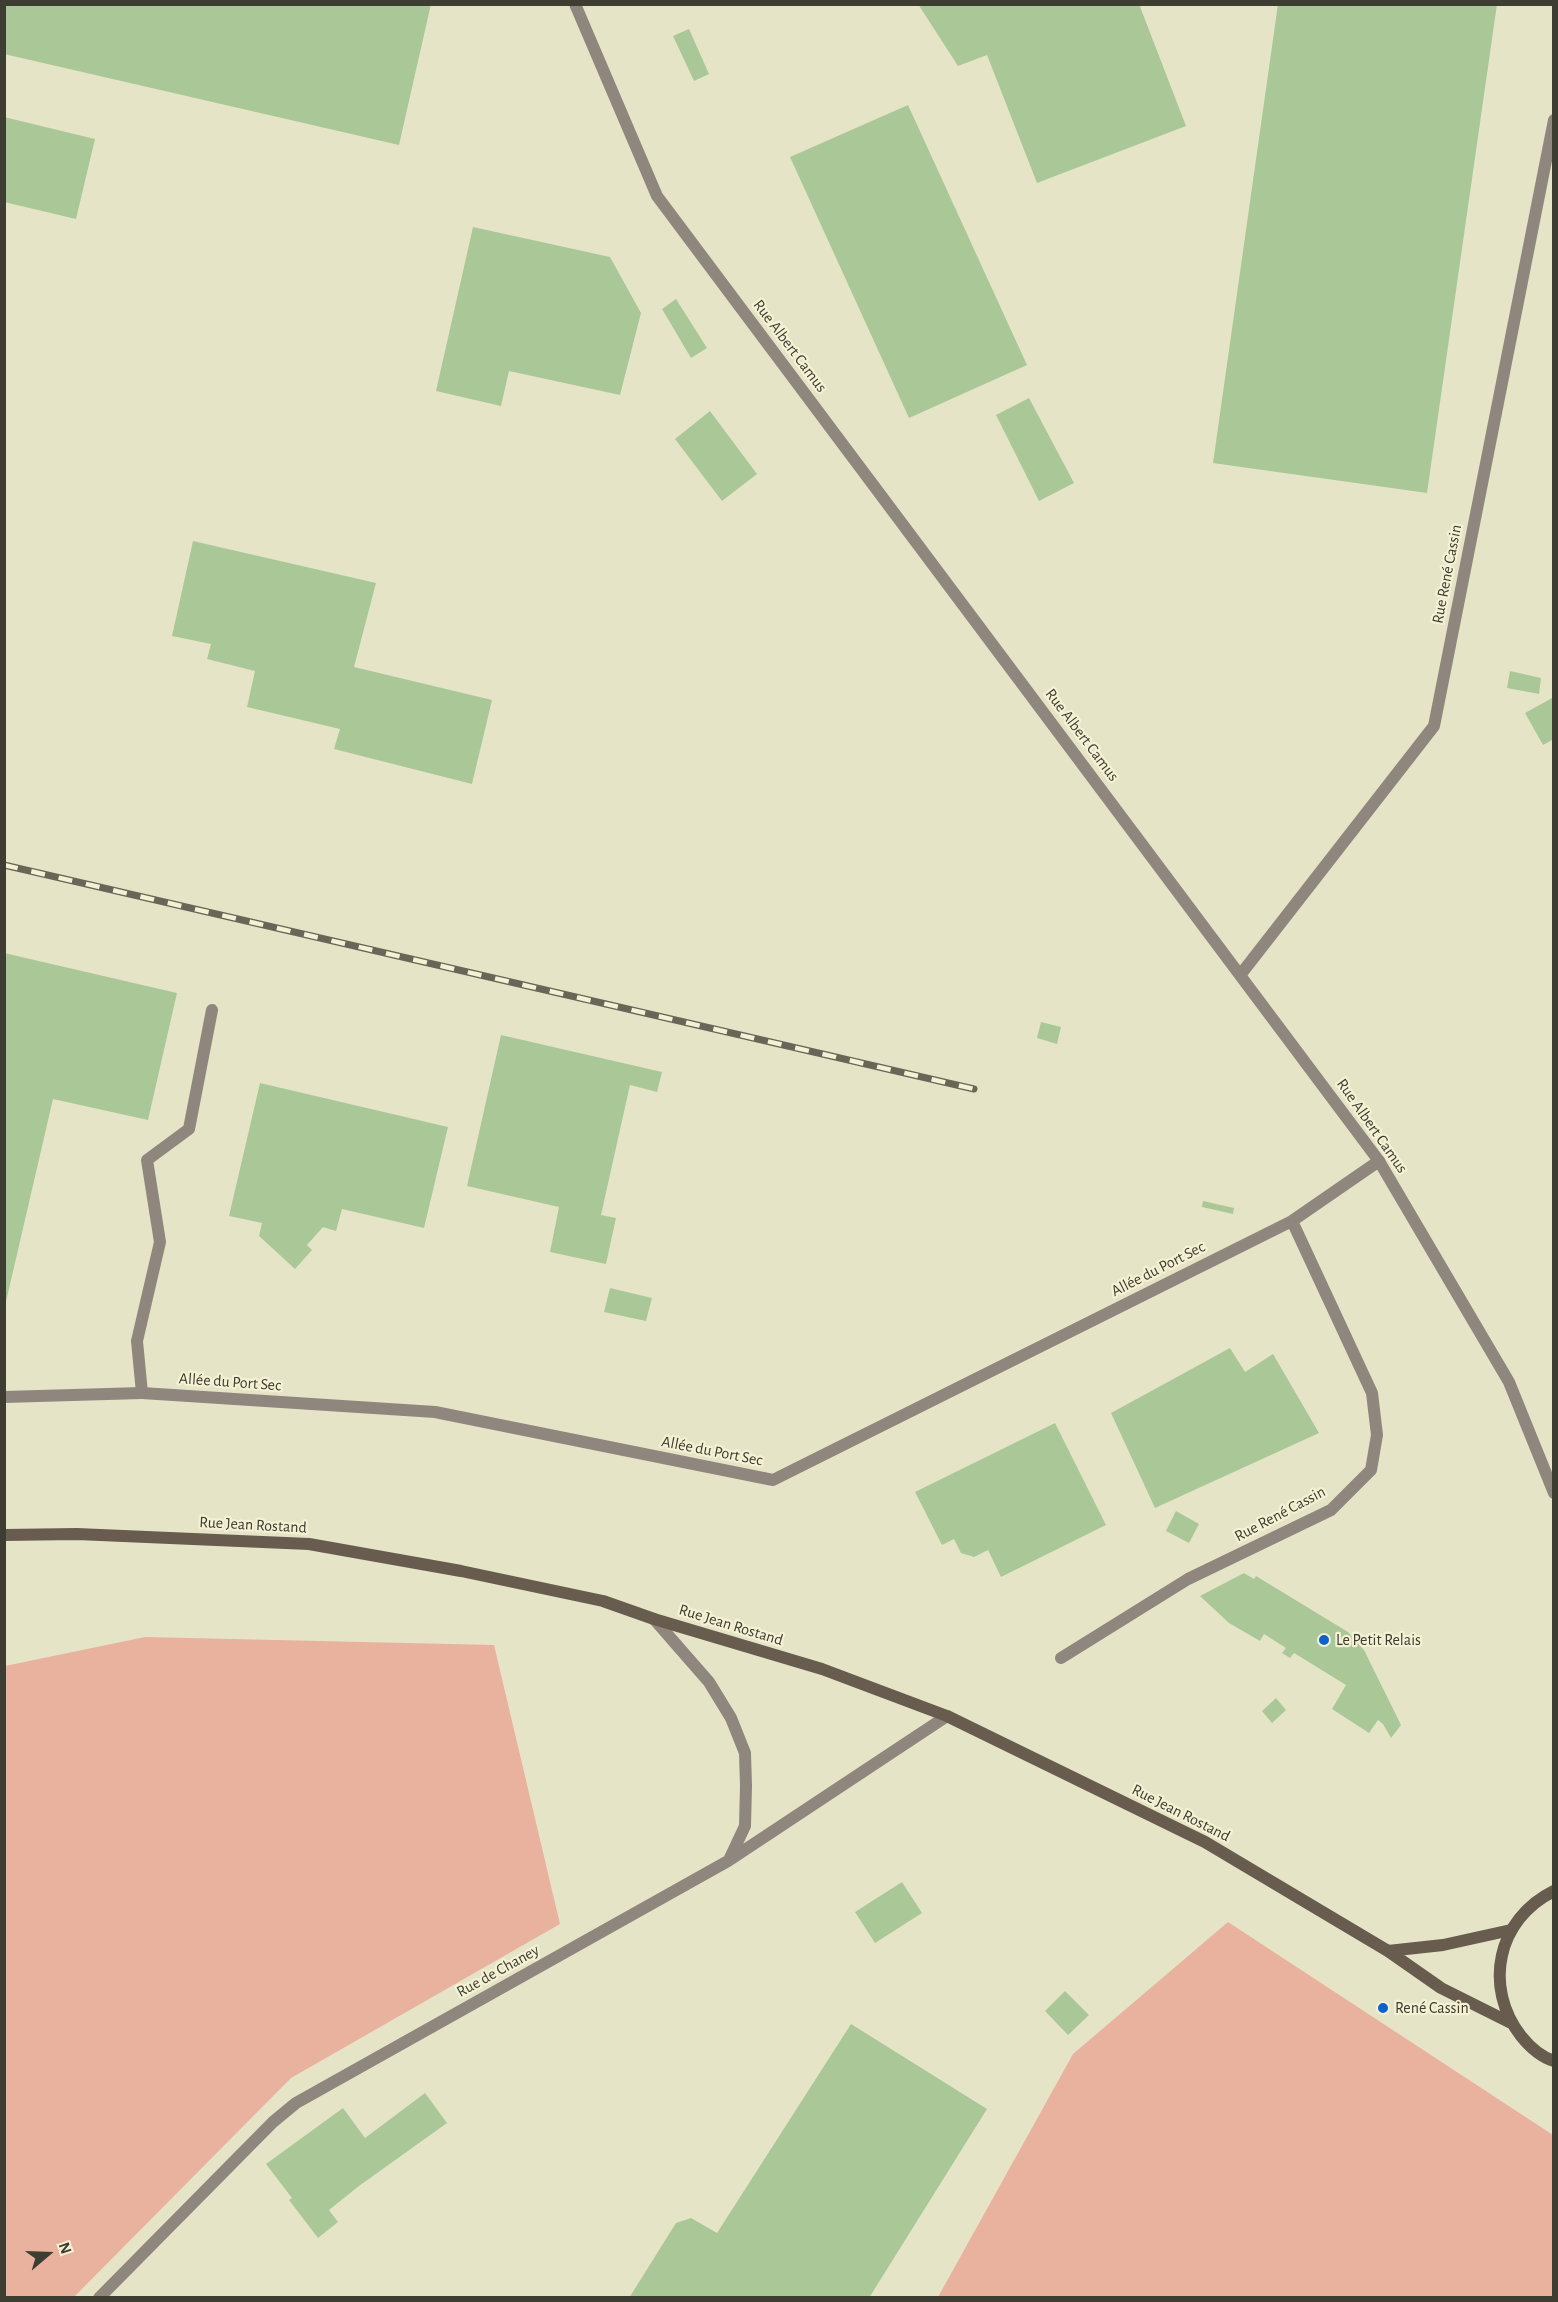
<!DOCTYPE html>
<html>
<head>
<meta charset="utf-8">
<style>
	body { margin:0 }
	#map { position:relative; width:1558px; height:2302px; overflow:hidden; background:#e6e4c7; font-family:"Alegreya Sans",sans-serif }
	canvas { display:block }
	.frame { position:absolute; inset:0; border:6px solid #3e3d31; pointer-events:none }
	.north { position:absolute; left:18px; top:2224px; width:60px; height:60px; -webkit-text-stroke:4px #f4f1d4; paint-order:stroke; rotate:71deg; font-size:16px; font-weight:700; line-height:24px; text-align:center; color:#3e3d31 }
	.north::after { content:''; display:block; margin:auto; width:21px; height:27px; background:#3e3d31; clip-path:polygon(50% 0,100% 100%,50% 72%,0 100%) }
</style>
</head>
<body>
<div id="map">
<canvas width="1558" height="2302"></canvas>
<div class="frame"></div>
<div class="north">N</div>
</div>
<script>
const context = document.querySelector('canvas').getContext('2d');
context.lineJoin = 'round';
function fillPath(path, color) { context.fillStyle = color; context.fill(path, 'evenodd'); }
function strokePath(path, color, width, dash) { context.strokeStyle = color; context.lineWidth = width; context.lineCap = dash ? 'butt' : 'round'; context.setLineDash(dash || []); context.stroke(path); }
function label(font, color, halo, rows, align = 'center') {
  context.font = font + ' "Alegreya Sans",sans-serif'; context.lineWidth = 4.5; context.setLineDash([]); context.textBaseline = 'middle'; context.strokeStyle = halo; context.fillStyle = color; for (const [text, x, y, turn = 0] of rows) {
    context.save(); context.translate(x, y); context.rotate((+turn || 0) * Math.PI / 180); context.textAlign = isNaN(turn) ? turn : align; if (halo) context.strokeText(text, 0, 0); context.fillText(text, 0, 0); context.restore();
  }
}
fillPath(new Path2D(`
	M 145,1637 L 494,1645 L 560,1924 L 291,2078 L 74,2297 L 5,2297 L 5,1666 Z
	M 1228,1922 L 1553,2135 L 1553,2297 L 938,2297 L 1073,2054 Z`), '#e9b29e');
fillPath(new Path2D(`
	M 4,4 L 431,4 L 399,145 L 4,54 Z
	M 918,4 L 1139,4 L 1186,126 L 1037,183 L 987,55 L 958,66 Z
	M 1278,4 L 1497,4 L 1427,493 L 1213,463 Z
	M 689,29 L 709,74 L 694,81 L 673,36 Z
	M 908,105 L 1027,365 L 909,418 L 790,157 Z
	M 4,117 L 95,139 L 76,219 L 4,202 Z
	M 473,227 L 610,257 L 641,313 L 620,395 L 509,371 L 501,406 L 436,391 Z
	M 676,299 L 707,348 L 691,358 L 662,309 Z
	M 1029,398 L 1074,483 L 1039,501 L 996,415 Z
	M 710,411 L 757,474 L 722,501 L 675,439 Z
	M 193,541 L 376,583 L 354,667 L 492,700 L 472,784 L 334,749 L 340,729 L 247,707 L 255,671 L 207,659 L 211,644 L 172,636 Z
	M 1510,671 L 1541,678 L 1539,694 L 1507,688 Z
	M 1554,697 L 1554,739 L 1543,745 L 1525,713 Z
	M 4,953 L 177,993 L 148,1120 L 53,1099 L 5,1306 Z
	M 1041,1022 L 1061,1027 L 1057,1044 L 1037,1038 Z
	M 501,1035 L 662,1072 L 657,1092 L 630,1085 L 601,1215 L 616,1218 L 606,1264 L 550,1252 L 559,1207 L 467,1186 Z
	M 260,1083 L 448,1127 L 424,1228 L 342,1209 L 336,1231 L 323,1227 L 307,1245 L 312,1250 L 295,1269 L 259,1236 L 262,1223 L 229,1216 Z
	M 1203,1201 L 1234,1208 L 1233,1214 L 1202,1207 Z
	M 610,1288 L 652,1298 L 646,1321 L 604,1312 Z
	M 1230,1348 L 1245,1372 L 1273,1354 L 1319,1433 L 1155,1508 L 1111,1413 Z
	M 1055,1423 L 1106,1525 L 1001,1577 L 988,1550 L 974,1557 L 961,1553 L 954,1539 L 942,1545 L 915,1492 Z
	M 1176,1511 L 1199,1524 L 1189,1543 L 1166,1531 Z
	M 1244,1573 L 1254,1579 L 1256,1576 L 1348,1632 L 1364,1650 L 1401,1725 L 1391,1738 L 1383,1724 L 1378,1720 L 1369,1733 L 1332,1709 L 1346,1685 L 1294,1653 L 1290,1658 L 1282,1653 L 1286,1648 L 1264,1634 L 1260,1641 L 1229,1623 L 1200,1596 Z
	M 1276,1698 L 1286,1710 L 1272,1723 L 1262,1711 Z
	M 902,1882 L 922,1913 L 875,1943 L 855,1912 Z
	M 1065,1991 L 1089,2015 L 1068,2035 L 1045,2011 Z
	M 851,2024 L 987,2109 L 869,2298 L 629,2298 L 676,2223 L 691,2218 L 717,2233 Z
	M 425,2093 L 447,2123 L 359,2186 L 329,2210 L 338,2222 L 318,2238 L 289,2200 L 292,2198 L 266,2164 L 343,2108 L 365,2138 Z`), '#aac897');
strokePath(new Path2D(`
	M 4,1397 L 142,1393 L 137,1341 L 160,1242 L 147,1160 L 189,1129 L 212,1010`), '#8f877e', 12);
strokePath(new Path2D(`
	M 1241,974 L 1434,726 L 1554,120
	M 142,1393 L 435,1412 L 773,1480 L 1292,1221
	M 1061,1658 L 1188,1579 L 1331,1510 L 1371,1470 L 1377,1435 L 1372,1393 L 1292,1221 L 1379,1161`), '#8f877e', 12);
strokePath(new Path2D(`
	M 575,4 L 657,196 L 1379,1161 L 1509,1382 L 1554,1493
	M 654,1619 L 709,1682 L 731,1718 L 745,1753 L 746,1786 L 745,1826 L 729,1860
	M 99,2298 L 273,2122 L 296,2103 L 728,1861 L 947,1716`), '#8f877e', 12);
strokePath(new Path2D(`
	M 4,1535 L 77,1534 L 309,1544 L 461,1571 L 603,1601 L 654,1619 L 822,1669 L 947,1716 L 1205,1842 L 1388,1951 L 1441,1988 L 1511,2023
	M 1554,1891 C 1497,1919 1483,1987 1521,2036 C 1529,2046 1541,2057 1554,2061
	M 1388,1951 L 1443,1945 L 1511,1930`), '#685c4f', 12);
const rail = new Path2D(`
	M 4,865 L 974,1089`);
strokePath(rail, '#686757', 7);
strokePath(rail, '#f4f1d4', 4.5, [14]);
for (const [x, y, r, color] of [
	[1324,1640,6,"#0e62cc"],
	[1383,2008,6,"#0e62cc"]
]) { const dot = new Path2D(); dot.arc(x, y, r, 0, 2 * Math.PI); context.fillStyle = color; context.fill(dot); strokePath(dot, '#f4f1d4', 2); }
label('16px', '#3e3d31', '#f4f1d4', [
	["Rue Albert Camus",790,346,53],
	["Rue René Cassin",1447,574,-79],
	["Rue Albert Camus",1082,735,53],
	["Rue Albert Camus",1372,1126,55],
	["Allée du Port Sec",1158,1269,-27],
	["Allée du Port Sec",230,1382,4],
	["Allée du Port Sec",712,1451,11],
	["Rue René Cassin",1280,1514,-28],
	["Rue Jean Rostand",253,1525,3],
	["Rue Jean Rostand",731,1625,17],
	["Rue Jean Rostand",1181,1813,27],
	["Rue de Chaney",498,1971,-29]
]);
label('16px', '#3e3d31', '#f4f1d4', [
	["Le Petit Relais",1336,1640],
	["René Cassin",1395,2008]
], 'left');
</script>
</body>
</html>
